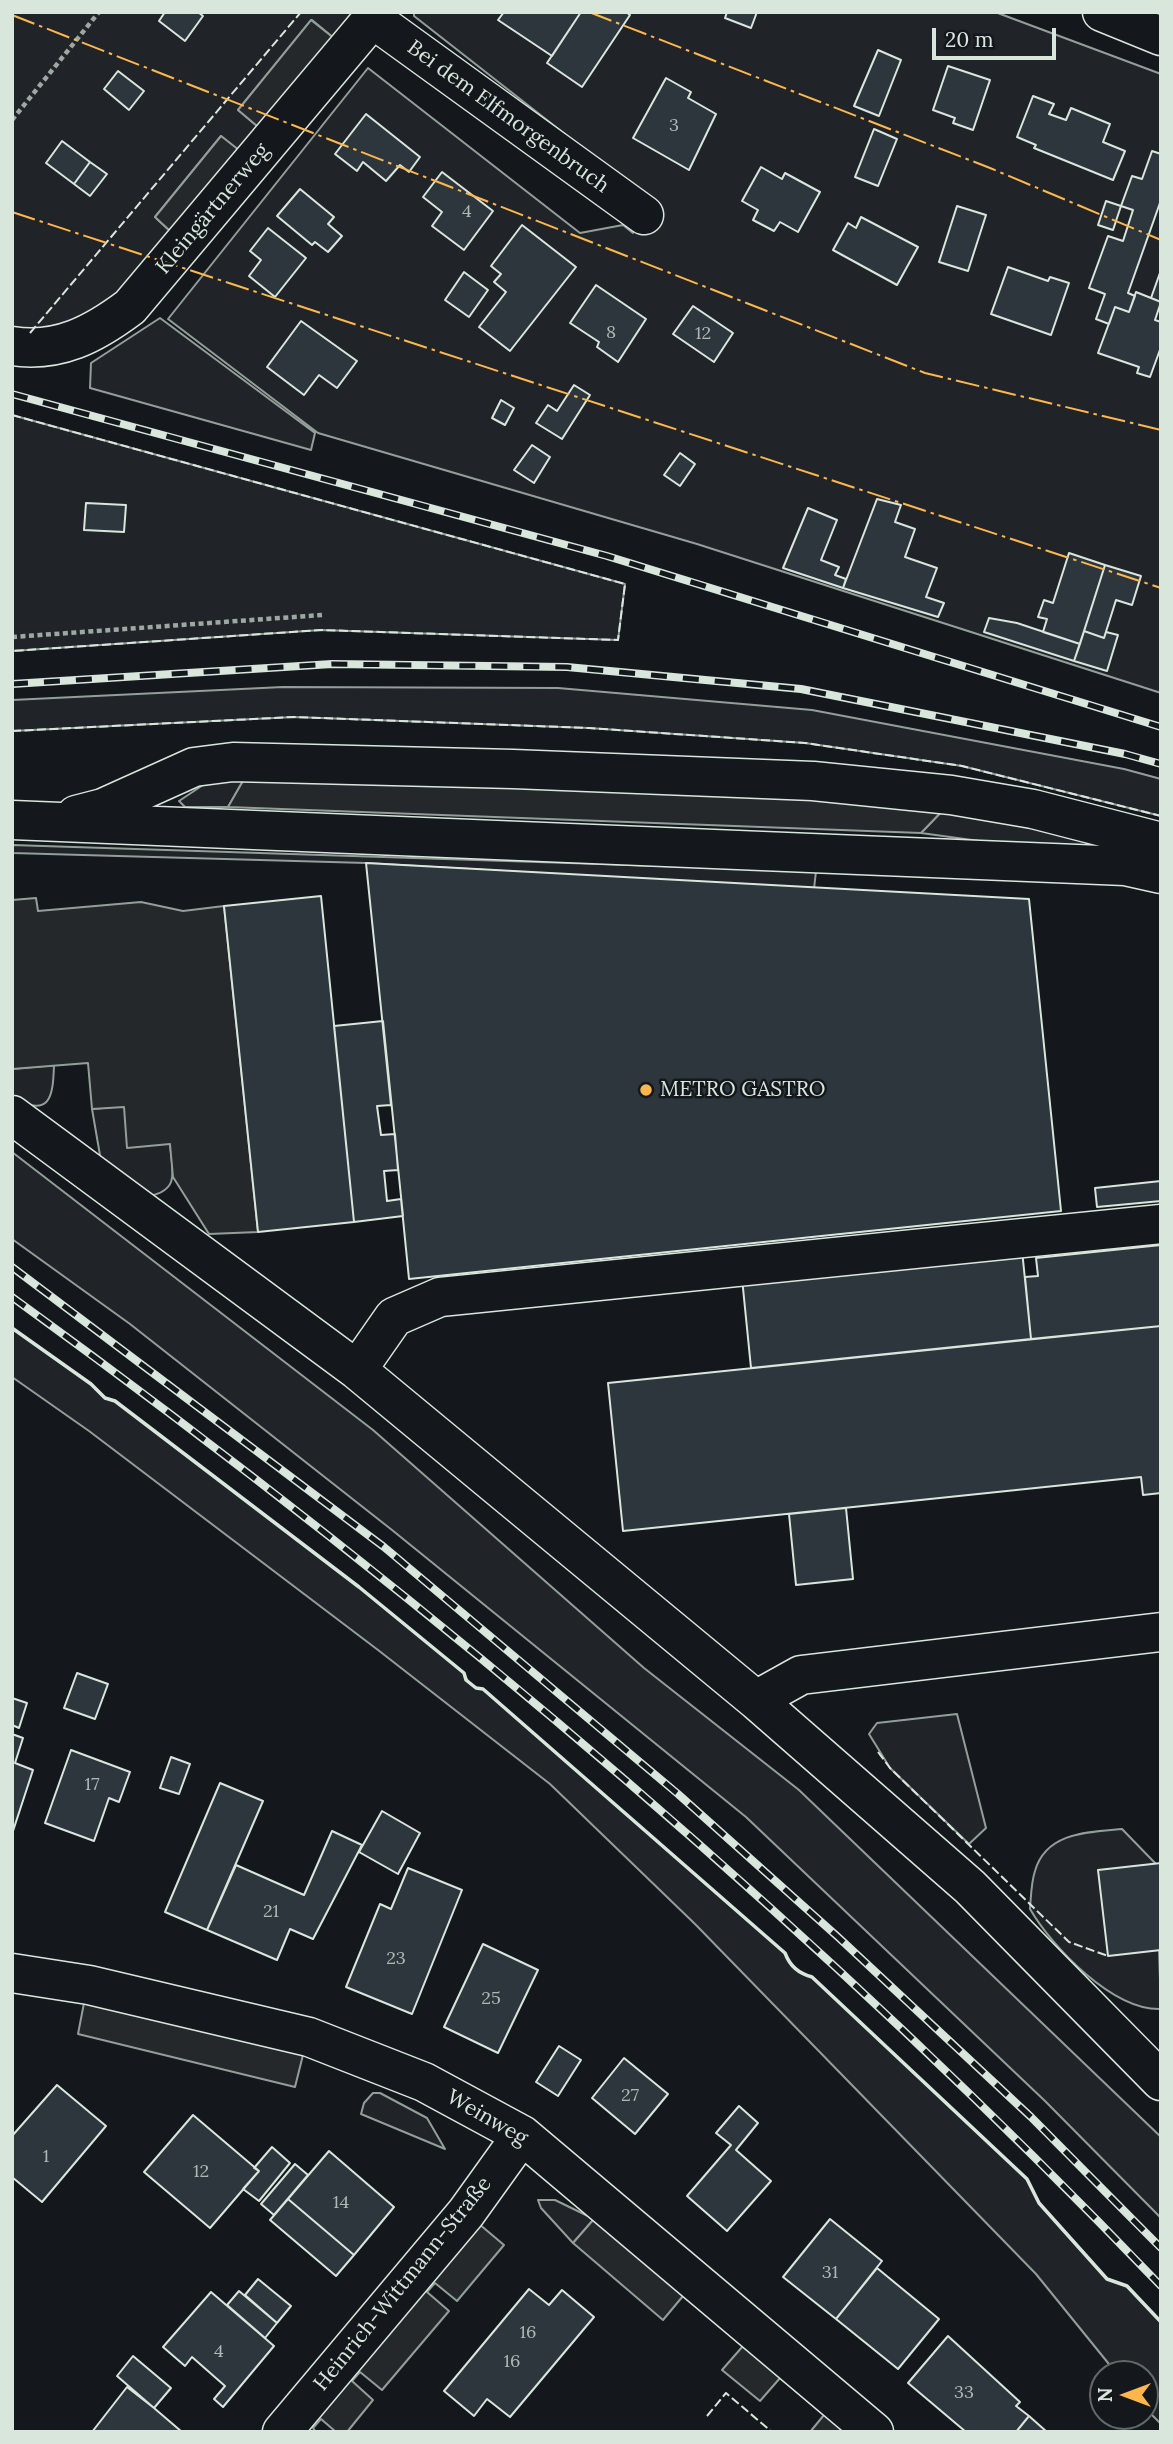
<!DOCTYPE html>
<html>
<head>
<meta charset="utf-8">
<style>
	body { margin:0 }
	#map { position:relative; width:1173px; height:2444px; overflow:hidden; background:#14181c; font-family:Lora,serif }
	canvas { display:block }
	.frame { position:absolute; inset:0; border:14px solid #d8e6dc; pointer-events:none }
	.north { position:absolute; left:1089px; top:2360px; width:70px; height:70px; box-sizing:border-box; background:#14181c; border:2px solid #626a69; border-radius:50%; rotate:270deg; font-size:19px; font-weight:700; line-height:28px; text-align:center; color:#d8e6dc }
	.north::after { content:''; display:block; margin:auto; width:24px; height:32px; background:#ffb74d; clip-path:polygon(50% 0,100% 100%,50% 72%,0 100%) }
	.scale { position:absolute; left:932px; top:28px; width:124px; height:32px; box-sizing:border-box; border:4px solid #d8e6dc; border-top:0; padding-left:9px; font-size:21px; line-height:24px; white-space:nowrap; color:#d8e6dc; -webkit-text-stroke:5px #14181c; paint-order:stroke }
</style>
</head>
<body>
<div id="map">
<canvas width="1173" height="2444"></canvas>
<div class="frame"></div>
<div class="north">N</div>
<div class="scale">20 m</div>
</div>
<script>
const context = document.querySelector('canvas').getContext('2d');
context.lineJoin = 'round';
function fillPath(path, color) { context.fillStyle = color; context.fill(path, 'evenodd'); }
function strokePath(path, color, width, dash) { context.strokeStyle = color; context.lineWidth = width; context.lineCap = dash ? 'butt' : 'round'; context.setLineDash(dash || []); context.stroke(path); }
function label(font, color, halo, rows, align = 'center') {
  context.font = font + ' Lora,serif'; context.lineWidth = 5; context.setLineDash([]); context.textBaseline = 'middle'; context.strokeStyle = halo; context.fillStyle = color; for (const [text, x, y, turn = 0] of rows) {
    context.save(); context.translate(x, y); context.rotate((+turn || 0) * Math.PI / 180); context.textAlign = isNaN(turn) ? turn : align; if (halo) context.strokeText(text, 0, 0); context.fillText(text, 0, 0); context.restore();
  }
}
const green = new Path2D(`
	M 12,12 L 352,12 L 355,15 L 335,39 L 312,20 L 238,110 L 263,131 L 244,155 L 221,136 L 155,217 L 173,234 L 120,293 L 94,316 L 12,336 Z
	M 414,12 L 995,12 L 1161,74 L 1161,693 L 697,544 L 318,433 L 168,319 L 368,68 L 580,233 L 623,225 L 633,233 L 644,215 L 607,167 L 414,16 Z
	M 160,318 L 315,433 L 311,450 L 90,388 L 91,363 Z
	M 12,415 L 625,584 L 618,640 L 321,630 L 12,651 Z
	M 283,687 L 558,688 L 812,710 L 1124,769 L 1161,779 L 1161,816 L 962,766 L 805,743 L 589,728 L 294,717 L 12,731 L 12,700 Z
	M 247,774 L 228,807 L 185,807 L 179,801 L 203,785 Z
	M 947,806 L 1152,852 L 1045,850 L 921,833 Z
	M 12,845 L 816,871 L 814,889 L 366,863 L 12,853 Z
	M 54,1065 C 53,1098 50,1118 12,1098 L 12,1069 Z
	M 124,1106 L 170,1144 C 172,1170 181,1190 149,1196 L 101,1161 L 92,1109 Z
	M 12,1152 L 373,1430 L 644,1668 L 799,1790 L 1161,2137 L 1161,2218 L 1045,2101 L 746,1817 L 392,1530 L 130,1324 L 12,1239 Z
	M 12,1328 L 91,1384 L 105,1398 L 115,1401 L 359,1587 L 464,1673 C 467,1682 472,1688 483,1689 L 785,1953 C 790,1966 798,1973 812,1977 L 1027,2179 L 1039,2203 L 1107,2279 L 1127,2286 L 1161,2322 L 1161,2424 L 1145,2408 L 1145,2374 L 1117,2374 L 1036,2274 L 695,1924 L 550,1784 L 378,1650 L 89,1431 L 12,1377 Z
	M 957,1714 L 986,1828 L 969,1844 L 890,1768 L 869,1734 L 877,1723 Z
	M 1122,1829 L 1156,1864 L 1161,2009 C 1113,2011 1052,1947 1030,1909 C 1031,1897 1031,1883 1035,1871 C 1046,1832 1089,1832 1122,1829 Z
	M 373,2093 L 380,2093 L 427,2118 L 445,2149 L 361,2114 L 364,2103 Z
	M 538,2200 L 555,2200 L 594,2219 L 573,2243 L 541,2208 Z`);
fillPath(green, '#202428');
strokePath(green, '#939e99', 2);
const parking = new Path2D(`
	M 311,20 L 335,39 L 184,244 L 155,217 L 221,136 L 244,154 L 263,131 L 238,110 Z
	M 247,774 L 947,806 L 921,833 L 228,807 Z
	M 36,898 L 38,911 L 141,902 L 183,911 L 224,906 L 258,1232 L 209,1234 L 173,1177 L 170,1144 L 127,1148 L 124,1107 L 92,1109 L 88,1063 L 12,1069 L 12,900 Z
	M 84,2003 L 304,2051 L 295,2087 L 78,2034 Z
	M 466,2213 L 504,2245 L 457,2301 L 435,2283 L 427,2292 L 449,2311 L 382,2390 L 360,2372 L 352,2381 L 373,2400 L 347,2432 L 336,2432 L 321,2419 L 313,2428 L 316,2432 L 282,2432 Z
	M 594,2219 L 874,2432 L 810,2432 L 824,2415 L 780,2378 L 760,2401 L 722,2370 L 743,2346 L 683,2296 L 663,2320 L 573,2243 Z`);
fillPath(parking, '#24282b');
strokePath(parking, '#939e99', 2);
const building = new Path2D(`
	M 165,12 L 198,12 L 203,16 L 185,41 L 159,21 Z
	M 504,12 L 581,12 L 552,56 L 498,20 Z
	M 581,12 L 626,12 L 630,15 L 582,87 L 547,63 Z
	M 727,12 L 757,12 L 751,28 L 725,18 Z
	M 878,50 L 901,60 L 879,116 L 854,106 Z
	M 948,66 L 990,80 L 973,130 L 953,123 L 955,118 L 933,110 Z
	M 118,71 L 144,91 L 129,110 L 104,89 Z
	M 666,78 L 691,92 L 688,98 L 716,114 L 689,170 L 633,138 Z
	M 1033,96 L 1054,104 L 1049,114 L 1066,120 L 1071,108 L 1110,124 L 1103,142 L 1125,151 L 1113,180 L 1034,148 L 1036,145 L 1017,137 Z
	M 366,114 L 420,157 L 409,172 L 400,165 L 386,181 L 363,162 L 357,171 L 335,154 Z
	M 874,129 L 897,139 L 878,186 L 855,177 Z
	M 62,141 L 90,162 L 74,184 L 46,163 Z
	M 1152,151 L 1161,154 L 1161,200 L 1128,293 L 1135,296 L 1129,312 L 1115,307 L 1109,324 L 1096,319 L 1105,294 L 1089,288 L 1108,236 L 1123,241 L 1133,210 L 1121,206 L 1132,176 L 1142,179 Z
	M 90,162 L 107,174 L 90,196 L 74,184 Z
	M 761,167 L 782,179 L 785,173 L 820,192 L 798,232 L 780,222 L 774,231 L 753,220 L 758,210 L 742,201 Z
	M 442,172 L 493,211 L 464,250 L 432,226 L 442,212 L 423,197 Z
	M 300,189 L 334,217 L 328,224 L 342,236 L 328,252 L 315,242 L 312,245 L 277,216 Z
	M 1106,201 L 1121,206 L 1113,230 L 1098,225 Z
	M 957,206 L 986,215 L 968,271 L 939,262 Z
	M 861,217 L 918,247 L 897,285 L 833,250 L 848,223 L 856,228 Z
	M 522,225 L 576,267 L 510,351 L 479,327 L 506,292 L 494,282 L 501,274 L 491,266 Z
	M 268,228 L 306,258 L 275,297 L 249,276 L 261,260 L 250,251 Z
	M 1008,267 L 1048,281 L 1050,277 L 1069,283 L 1051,335 L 991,314 Z
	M 1161,270 L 1161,302 L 1151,298 Z
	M 464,272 L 488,290 L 469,317 L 445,300 Z
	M 596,285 L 646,319 L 618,362 L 597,347 L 599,342 L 570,323 Z
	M 1136,292 L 1161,302 L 1155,320 L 1161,322 L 1161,347 L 1150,377 L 1137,373 L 1139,367 L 1098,353 L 1115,307 L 1129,312 Z
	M 693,306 L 733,333 L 714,362 L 673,334 Z
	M 301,321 L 357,361 L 337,388 L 319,375 L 304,395 L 267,367 Z
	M 574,385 L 590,395 L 562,439 L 536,423 L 548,405 L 557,411 Z
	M 501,400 L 514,408 L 505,425 L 492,418 Z
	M 532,445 L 550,457 L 534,483 L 514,470 Z
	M 680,453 L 695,464 L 680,486 L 664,475 Z
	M 877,499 L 901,505 L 895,522 L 915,529 L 905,557 L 937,568 L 926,597 L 944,603 L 938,617 L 843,588 Z
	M 86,503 L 126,505 L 124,532 L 84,530 Z
	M 808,508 L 837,520 L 821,560 L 839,567 L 835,575 L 846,579 L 843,588 L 783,568 Z
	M 1069,553 L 1105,565 L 1080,644 L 1043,632 L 1047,619 L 1038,617 L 1044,600 L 1053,603 Z
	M 1105,565 L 1141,576 L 1132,605 L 1116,600 L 1104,638 L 1084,631 Z
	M 989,618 L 1017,623 L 1080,644 L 1074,661 L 984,632 Z
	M 1084,631 L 1104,638 L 1106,632 L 1118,635 L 1107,671 L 1074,661 Z
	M 366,863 L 1029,899 L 1061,1211 L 409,1279 L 401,1199 L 387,1201 L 384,1171 L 398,1170 L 395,1134 L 381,1135 L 377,1106 L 391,1105 Z
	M 321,896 L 354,1222 L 258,1232 L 224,906 Z
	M 383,1021 L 403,1216 L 354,1222 L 334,1026 Z
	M 1161,1181 L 1161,1201 L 1097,1207 L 1095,1188 Z
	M 1021,1240 L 1031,1339 L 751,1368 L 741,1268 Z
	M 1161,1245 L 1161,1326 L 1031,1339 L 1025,1277 L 1038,1276 L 1036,1258 Z
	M 1161,1326 L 1161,1493 L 1143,1495 L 1141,1477 L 623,1531 L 608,1383 Z
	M 846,1508 L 853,1579 L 796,1585 L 789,1514 Z
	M 77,1673 L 108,1684 L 95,1719 L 64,1708 Z
	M 12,1698 L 27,1703 L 19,1728 L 12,1725 Z
	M 12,1734 L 23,1738 L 15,1763 L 33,1770 L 13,1831 Z
	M 71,1750 L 130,1772 L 119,1802 L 109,1798 L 94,1841 L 45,1823 Z
	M 171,1757 L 190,1764 L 179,1794 L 160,1788 Z
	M 220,1783 L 263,1801 L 207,1930 L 165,1912 Z
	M 382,1811 L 420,1833 L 398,1874 L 359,1852 Z
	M 332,1831 L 362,1845 L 313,1939 L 290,1929 L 277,1960 L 207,1930 L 236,1865 L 304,1895 Z
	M 1161,1863 L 1161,1950 L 1108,1956 L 1098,1870 Z
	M 408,1868 L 462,1890 L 412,2014 L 346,1987 L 380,1904 L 391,1909 Z
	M 483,1944 L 538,1970 L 498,2053 L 444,2027 Z
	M 559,2046 L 581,2060 L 558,2096 L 536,2082 Z
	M 624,2058 L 668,2094 L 635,2134 L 592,2098 Z
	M 57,2085 L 106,2126 L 42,2202 L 12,2177 L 12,2136 Z
	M 739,2106 L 758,2123 L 736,2150 L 771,2181 L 727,2231 L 687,2196 L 731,2145 L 716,2133 Z
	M 193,2115 L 259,2171 L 210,2228 L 144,2172 Z
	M 272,2147 L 290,2163 L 259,2201 L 243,2189 L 259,2171 L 254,2168 Z
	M 329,2151 L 394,2207 L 354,2255 L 288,2199 Z
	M 295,2164 L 308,2175 L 274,2215 L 261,2204 Z
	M 288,2199 L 354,2255 L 336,2276 L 270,2220 Z
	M 830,2219 L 882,2261 L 836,2319 L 783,2277 Z
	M 877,2268 L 939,2319 L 898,2369 L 836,2319 Z
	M 258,2279 L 291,2306 L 277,2323 L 245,2295 Z
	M 529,2289 L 549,2305 L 562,2290 L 594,2317 L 510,2417 L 487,2399 L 474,2416 L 444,2391 Z
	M 239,2291 L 277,2323 L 265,2338 L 227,2305 Z
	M 211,2292 L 274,2346 L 223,2407 L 214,2399 L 225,2386 L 192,2357 L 185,2366 L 163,2347 Z
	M 948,2336 L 1020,2402 L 1016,2406 L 1029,2416 L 1016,2432 L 966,2432 L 908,2383 Z
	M 133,2356 L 171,2388 L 154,2408 L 117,2376 Z
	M 127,2387 L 154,2408 L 182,2432 L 92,2432 Z
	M 1029,2416 L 1047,2432 L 1016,2432 Z`);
fillPath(building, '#2c363c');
strokePath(building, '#d8e6dc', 2);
const minor = new Path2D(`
	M 373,19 L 644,215
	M 12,346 C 59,353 94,334 130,307 L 378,12
	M 76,815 L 103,808 L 194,767 L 233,762 L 513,769 L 813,781 L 951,795 L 1033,809 L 1161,842
	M 12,820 L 1125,866 L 1161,874
	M 12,1115 L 357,1370 L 756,1700 L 970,1887 L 1161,2081
	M 357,1370 L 394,1317 L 440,1297 L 1161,1224
	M 756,1700 L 801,1675 L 1161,1632
	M 12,1973 L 89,1985 L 309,2037 L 424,2082 L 522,2135 L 874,2432
	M 282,2432 L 466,2213 L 522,2135`);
const major = new Path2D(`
	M 1102,12 L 1161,36`);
strokePath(minor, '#d8e6dc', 41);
strokePath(major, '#d8e6dc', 41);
strokePath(new Path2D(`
	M 12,120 L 99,12
	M 12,637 L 322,615`), '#9da8a2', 4.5, [5, 3.5]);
strokePath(minor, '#14181c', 38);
strokePath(major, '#14181c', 38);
const rail = new Path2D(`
	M 12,394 L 607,556 L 1161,727
	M 12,684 L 332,664 L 567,667 L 801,689 L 1125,754 L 1161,764
	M 12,1267 L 384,1547 L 678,1794 L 838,1937 L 1031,2117 L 1161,2248
	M 12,1297 C 421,1593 811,1921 1161,2286`);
strokePath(rail, '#d8e6dc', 8);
strokePath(rail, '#14181c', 5, [16]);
strokePath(new Path2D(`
	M 30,333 L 301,12
	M 12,415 L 625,584 L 618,640 L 321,630 L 12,651
	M 12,731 L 294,717 L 589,728 L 805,743 L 962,766 L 1161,816
	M 878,1752 L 890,1768 L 1069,1942 L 1108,1956
	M 707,2416 L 726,2393 L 772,2432`), '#d8e6dc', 2, [9, 3.5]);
strokePath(new Path2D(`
	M 12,1328 L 91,1384 L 105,1398 L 115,1401 L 359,1587 L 464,1673 L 466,1680 L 476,1688 L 483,1689 L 785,1953 C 790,1966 798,1973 812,1977 L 1027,2179 L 1039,2203 L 1107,2279 L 1127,2286 L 1161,2322`), '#d8e6dc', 3.5);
strokePath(new Path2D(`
	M 589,12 L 990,168 L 1161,240
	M 12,15 L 925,373 L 1161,430
	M 12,212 L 1161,588`), '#ffb74d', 2, [24, 5, 3.5, 5]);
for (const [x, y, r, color] of [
	[646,1090,7,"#ffb74d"]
]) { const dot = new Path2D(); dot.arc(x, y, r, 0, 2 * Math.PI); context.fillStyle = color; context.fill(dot); strokePath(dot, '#14181c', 2.5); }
label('18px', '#adbab4', null, [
	["3",674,126],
	["4",467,212],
	["8",611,333],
	["12",703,334],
	["17",92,1785],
	["21",271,1912],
	["23",396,1959],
	["25",491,1999],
	["27",630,2096],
	["1",46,2157],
	["12",201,2172],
	["14",341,2203],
	["31",830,2273],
	["16",528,2333],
	["4",219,2352],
	["16",512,2362],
	["33",964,2393]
]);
label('21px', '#d8e6dc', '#14181c', [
	["Bei dem Elfmorgenbruch",508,117,36],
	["Kleingärtnerweg",213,209,-50],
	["Weinweg",487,2118,30],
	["Heinrich-Wittmann-Straße",403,2284,-51]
]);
label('21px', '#d8e6dc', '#14181c', [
	["METRO GASTRO",660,1090]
], 'left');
</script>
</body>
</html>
